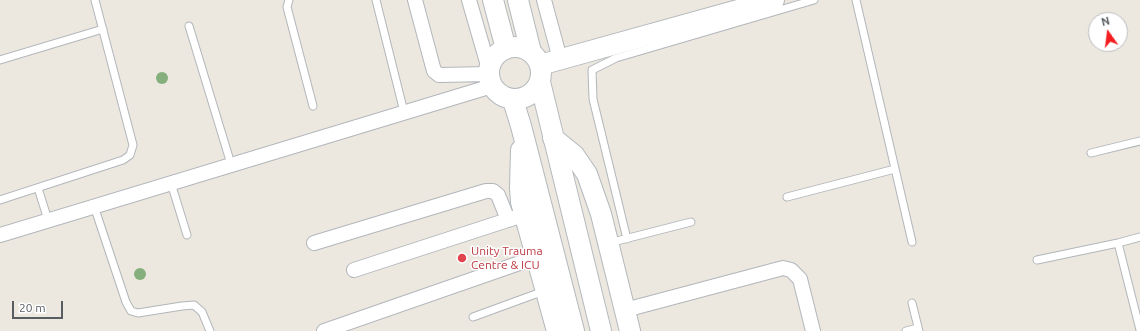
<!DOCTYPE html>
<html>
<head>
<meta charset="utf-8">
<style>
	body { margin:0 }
	#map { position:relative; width:1140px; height:331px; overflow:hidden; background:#ece8df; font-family:Ubuntu,sans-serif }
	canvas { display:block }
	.north { position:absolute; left:1088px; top:12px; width:40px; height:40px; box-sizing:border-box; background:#fff; border:1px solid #bcbec0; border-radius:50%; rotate:346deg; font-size:11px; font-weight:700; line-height:16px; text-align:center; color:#585d61 }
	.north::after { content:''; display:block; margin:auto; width:14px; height:18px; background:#f41d1f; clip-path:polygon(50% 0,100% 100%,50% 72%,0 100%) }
	.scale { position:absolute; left:12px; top:301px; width:51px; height:18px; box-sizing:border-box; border:2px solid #585d61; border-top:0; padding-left:5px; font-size:12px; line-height:14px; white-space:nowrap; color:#585d61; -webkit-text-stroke:3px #fff; paint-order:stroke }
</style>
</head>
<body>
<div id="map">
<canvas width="1140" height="331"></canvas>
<div class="north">N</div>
<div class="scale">20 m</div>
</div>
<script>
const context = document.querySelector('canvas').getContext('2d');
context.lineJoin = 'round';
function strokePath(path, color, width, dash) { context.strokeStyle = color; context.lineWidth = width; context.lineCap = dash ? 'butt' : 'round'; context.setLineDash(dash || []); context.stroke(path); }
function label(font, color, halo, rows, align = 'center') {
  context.font = font + ' Ubuntu,sans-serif'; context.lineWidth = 3; context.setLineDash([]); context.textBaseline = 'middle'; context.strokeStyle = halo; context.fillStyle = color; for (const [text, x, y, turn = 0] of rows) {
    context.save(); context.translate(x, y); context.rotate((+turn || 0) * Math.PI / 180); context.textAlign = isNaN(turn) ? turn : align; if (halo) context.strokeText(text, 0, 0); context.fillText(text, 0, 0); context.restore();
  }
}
const lane = new Path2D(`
	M 289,0 L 287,7 L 313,106
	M 376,0 L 404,112
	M 856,0 L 912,242
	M 189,26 L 231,164
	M 0,60 L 103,29
	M 1091,153 L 1140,141
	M 171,183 L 187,235
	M 38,188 L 48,220
	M 787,197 L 895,169
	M 0,200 L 123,160 L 130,155 L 133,145 L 95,0
	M 94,206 L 126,302 L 131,311 L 138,313 L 182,306 L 194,305 L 202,312 L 210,331
	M 627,239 L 593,99 L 592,70 L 616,58 L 814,0
	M 609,243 L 691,222
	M 1118,243 L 1140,330
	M 1037,260 L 1118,243 L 1140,237
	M 912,303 L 919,331
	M 473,317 L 544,291
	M 906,331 L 918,328`);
const street = new Path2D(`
	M 415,0 L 434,71 L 439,75 L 489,74
	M 469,0 L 489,69
	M 544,0 L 560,59
	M 0,235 L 492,86
	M 314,243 L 486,191 L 493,191 L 498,195 L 508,220
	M 354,270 L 517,217
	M 625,310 L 783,268 L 791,270 L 800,279 L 813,331
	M 324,331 L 537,257`);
const secondary = new Path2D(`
	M 493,0 L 506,49
	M 518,0 L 531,52
	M489 73a26 26 0 1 1 52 0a26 26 0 1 1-52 0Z
	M 540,65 L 774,0
	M 540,82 L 601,331
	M 513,100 L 521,126 L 574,331
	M 553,138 L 574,155 L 587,174 L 601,214 L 630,331
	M 521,150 L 520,188 L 521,202 L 557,331`);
strokePath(lane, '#b2b6bb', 9);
strokePath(street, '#b2b6bb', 16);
strokePath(secondary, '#b3b8bd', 22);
strokePath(lane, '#fff', 7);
strokePath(street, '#fff', 14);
strokePath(secondary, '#fff', 20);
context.fillStyle = '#85b07e';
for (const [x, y] of [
	[162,78],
	[140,274]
]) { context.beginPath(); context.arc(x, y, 6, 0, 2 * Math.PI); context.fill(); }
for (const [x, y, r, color] of [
	[462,258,5,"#e0444e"]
]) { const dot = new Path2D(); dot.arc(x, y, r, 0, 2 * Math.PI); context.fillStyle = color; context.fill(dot); strokePath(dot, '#fff', 1.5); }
label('12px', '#be3a42', '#fff', [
	["Unity Trauma",471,251],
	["Centre & ICU",471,265]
], 'left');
</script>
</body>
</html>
